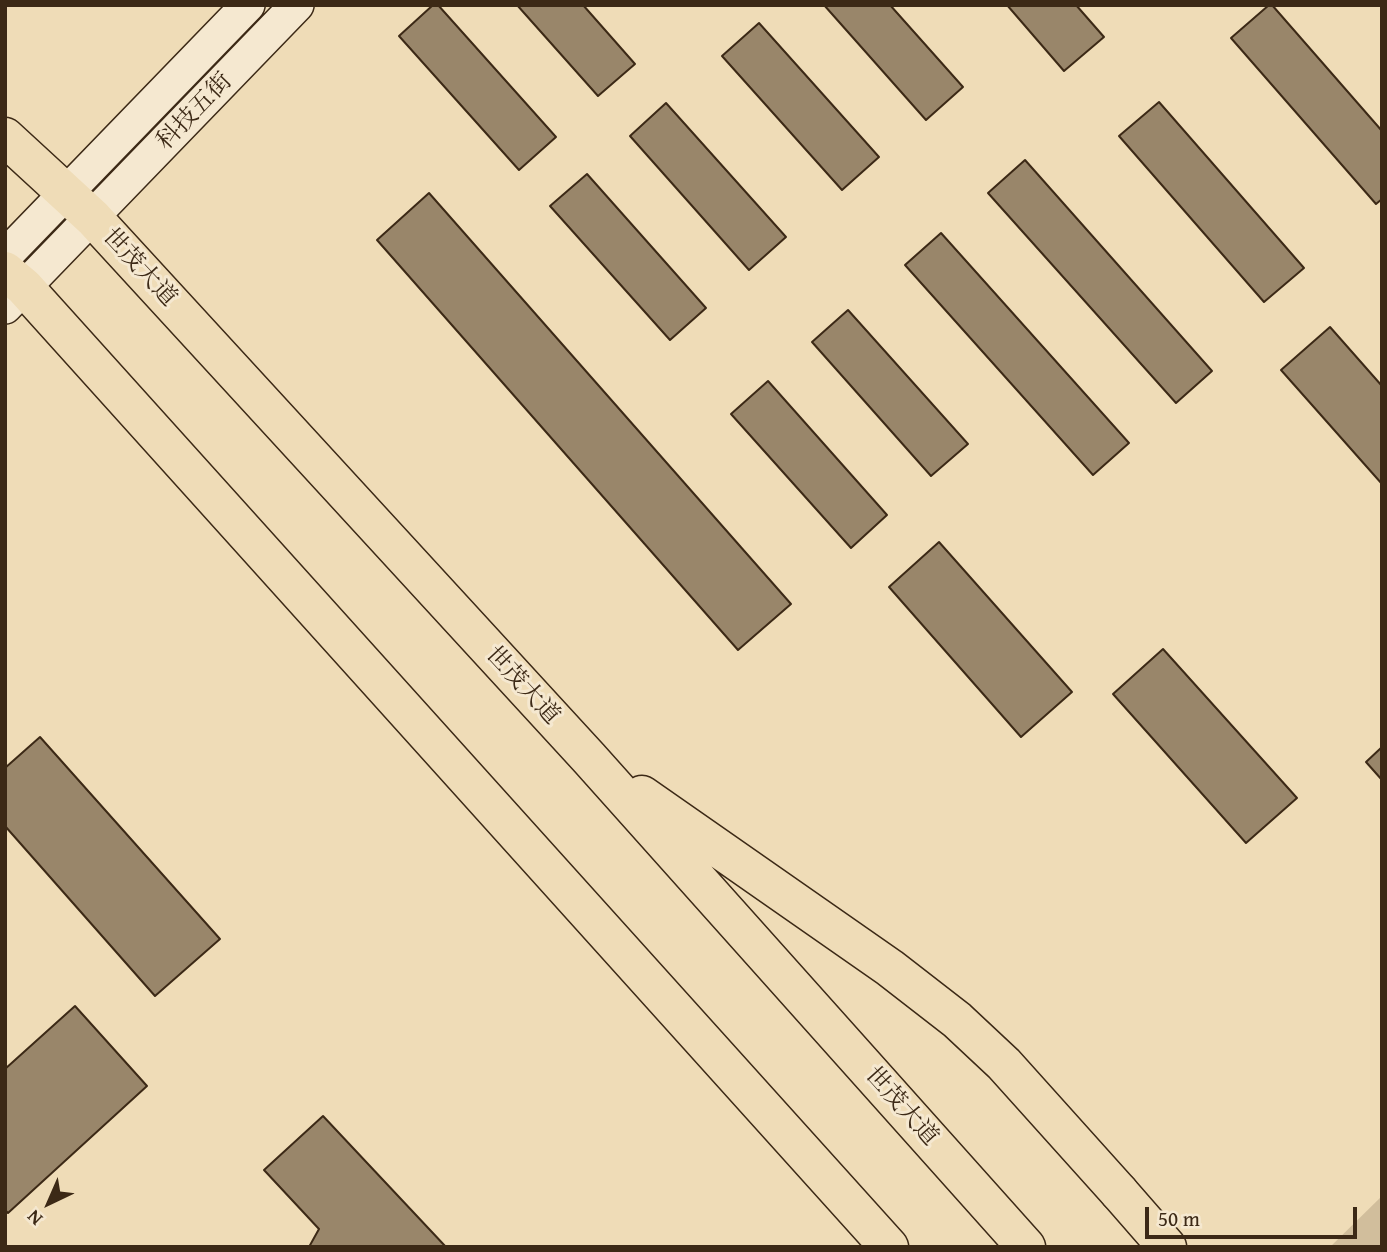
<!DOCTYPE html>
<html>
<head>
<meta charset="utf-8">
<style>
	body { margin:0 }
	#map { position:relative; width:1387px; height:1252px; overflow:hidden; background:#efdcb7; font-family:"Gentium Book Plus",serif }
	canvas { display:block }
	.frame { position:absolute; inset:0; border:7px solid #3c2916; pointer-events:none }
	.north { position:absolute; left:14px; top:1168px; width:70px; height:70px; -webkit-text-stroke:5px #f5e8d0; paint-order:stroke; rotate:224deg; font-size:19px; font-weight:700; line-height:28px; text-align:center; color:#3c2916 }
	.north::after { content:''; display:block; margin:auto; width:24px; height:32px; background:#3c2916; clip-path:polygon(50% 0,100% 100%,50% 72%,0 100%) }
	.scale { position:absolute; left:1145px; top:1207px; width:212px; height:32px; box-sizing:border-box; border:4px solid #3c2916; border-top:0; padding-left:9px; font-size:21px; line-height:24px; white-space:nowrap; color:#3c2916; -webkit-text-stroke:5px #f5e8d0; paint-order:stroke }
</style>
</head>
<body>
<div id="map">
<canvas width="1387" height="1252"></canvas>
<div class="frame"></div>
<div class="north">N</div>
<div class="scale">50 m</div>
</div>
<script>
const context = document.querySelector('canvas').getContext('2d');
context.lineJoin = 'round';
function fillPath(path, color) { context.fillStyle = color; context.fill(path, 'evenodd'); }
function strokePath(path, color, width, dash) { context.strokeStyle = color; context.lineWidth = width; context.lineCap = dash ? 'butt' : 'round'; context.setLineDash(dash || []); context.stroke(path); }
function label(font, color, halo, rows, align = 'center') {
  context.font = font + ' "Gentium Book Plus","Noto Serif SC",serif'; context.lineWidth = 6; context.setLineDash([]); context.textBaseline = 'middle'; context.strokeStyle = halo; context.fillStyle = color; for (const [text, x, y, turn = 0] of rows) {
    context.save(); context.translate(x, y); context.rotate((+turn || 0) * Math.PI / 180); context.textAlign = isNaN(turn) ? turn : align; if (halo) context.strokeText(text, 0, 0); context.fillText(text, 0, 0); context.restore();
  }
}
fillPath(new Path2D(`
	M 1382,1196 L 1382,1247 L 1330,1247 Z`), '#d1be9c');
const building = new Path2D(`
	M 433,5 L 438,5 L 556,137 L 519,170 L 399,36 Z
	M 517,5 L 583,5 L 635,64 L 598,96 Z
	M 824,5 L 890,5 L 963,87 L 926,120 Z
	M 1007,5 L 1076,5 L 1104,37 L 1064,71 Z
	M 1269,5 L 1272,5 L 1382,131 L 1382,199 L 1376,204 L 1231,38 Z
	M 759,23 L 879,157 L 842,190 L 722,56 Z
	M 1159,102 L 1304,268 L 1264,302 L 1119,136 Z
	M 666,103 L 786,237 L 749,270 L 630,136 Z
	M 1025,160 L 1212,371 L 1176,403 L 988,193 Z
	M 587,174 L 706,308 L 670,340 L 550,206 Z
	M 429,193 L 791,604 L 738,650 L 377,240 Z
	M 941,233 L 1129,443 L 1093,475 L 905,265 Z
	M 848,310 L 968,444 L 931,476 L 812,342 Z
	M 1330,327 L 1382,386 L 1382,484 L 1281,370 Z
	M 768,381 L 887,515 L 851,548 L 731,414 Z
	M 939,542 L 1072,692 L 1021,737 L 889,587 Z
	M 1163,649 L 1297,798 L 1246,843 L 1113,694 Z
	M 40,737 L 220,939 L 155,996 L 5,826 L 5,768 Z
	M 1382,747 L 1382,780 L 1366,762 Z
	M 75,1006 L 147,1086 L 8,1213 L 5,1210 L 5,1069 Z
	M 323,1116 L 446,1247 L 309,1247 L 319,1229 L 264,1170 Z`);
fillPath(building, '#99866a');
strokePath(building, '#3c2916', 2);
const secondary = new Path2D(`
	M 5,256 L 248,5
	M 5,307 L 297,5`);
const primary = new Path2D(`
	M 5,137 L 93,218 L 589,758 L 1026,1247
	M 5,271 L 24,287 L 889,1247
	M 642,795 L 890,968 L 957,1020 L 1004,1064 L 1119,1192`);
const highway = new Path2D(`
	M 1119,1192 L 1167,1247`);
strokePath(secondary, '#3c2916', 36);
strokePath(primary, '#3c2916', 41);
strokePath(highway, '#3c2916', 41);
strokePath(secondary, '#f5e8d0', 33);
strokePath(primary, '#efdcb7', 38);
strokePath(highway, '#efdcb7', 38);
label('24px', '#3c2916', '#f5e8d0', [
	["科技五街",195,112,-46],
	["世茂大道",139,268,47],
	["世茂大道",522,686,47],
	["世茂大道",901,1107,48]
]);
</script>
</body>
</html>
